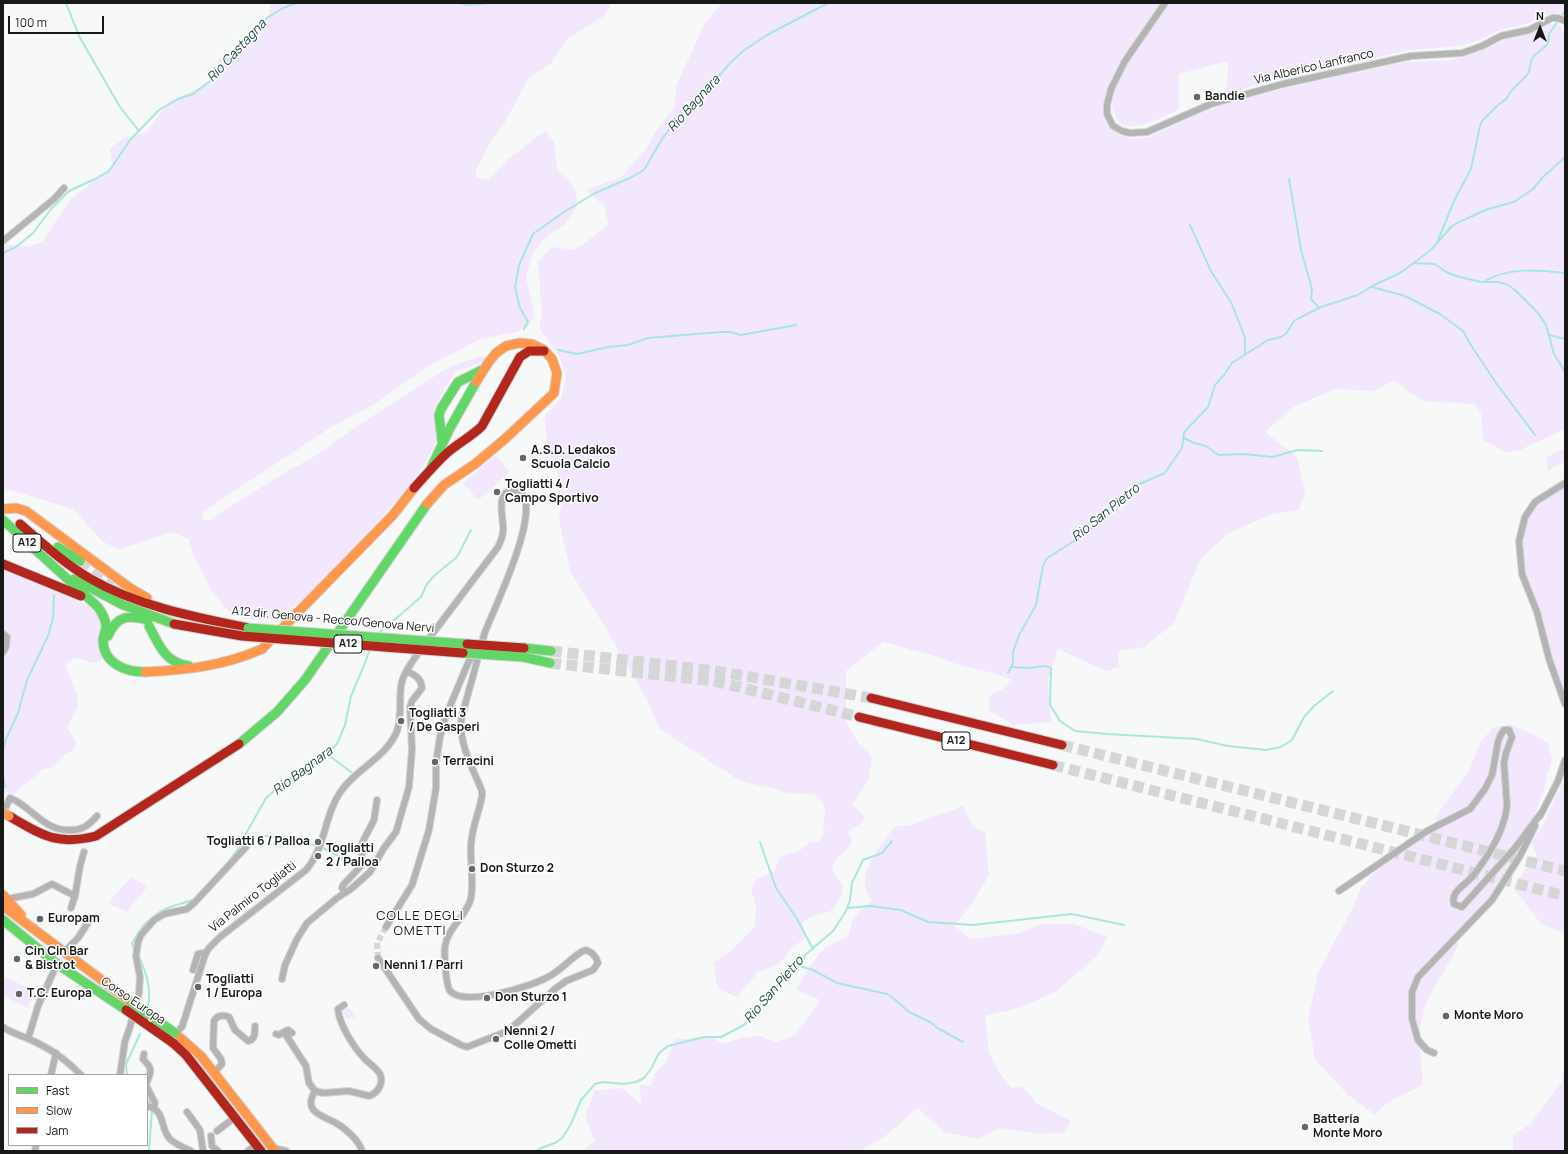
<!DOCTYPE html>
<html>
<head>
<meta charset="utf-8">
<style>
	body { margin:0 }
	#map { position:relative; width:1568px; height:1154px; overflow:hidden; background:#f7f9f8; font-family:Manrope,sans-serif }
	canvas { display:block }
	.frame { position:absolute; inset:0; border:4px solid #171918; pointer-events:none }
	.legend { position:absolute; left:8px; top:1074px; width:140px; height:72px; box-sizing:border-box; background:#fff; border:1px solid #a2a3a3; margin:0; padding:5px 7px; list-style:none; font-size:12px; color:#171918 }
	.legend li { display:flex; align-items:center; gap:8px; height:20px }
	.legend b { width:20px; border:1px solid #a2a3a3 }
	.north { position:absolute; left:1520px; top:8px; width:40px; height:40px; -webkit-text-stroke:3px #fff; paint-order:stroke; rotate:0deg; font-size:11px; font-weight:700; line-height:16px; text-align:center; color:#171918 }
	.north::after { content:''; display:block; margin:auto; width:14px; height:18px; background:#171918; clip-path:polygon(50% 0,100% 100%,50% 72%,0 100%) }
	.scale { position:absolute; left:8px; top:16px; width:96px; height:18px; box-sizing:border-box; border:2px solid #171918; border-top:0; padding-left:5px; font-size:12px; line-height:14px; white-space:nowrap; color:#171918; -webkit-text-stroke:3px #fff; paint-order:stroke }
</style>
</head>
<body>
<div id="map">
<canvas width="1568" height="1154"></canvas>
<div class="frame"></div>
<ul class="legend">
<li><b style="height:5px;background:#63d668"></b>Fast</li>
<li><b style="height:5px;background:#ff974d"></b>Slow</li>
<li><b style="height:5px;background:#b3261e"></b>Jam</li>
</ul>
<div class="north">N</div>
<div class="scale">100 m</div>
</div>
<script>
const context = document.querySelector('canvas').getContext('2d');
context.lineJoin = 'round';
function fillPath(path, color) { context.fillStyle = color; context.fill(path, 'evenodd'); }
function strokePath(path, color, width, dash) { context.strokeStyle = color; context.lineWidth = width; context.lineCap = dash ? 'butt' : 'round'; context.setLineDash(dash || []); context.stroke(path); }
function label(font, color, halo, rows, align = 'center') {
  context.font = font + ' Manrope,sans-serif'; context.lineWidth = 3; context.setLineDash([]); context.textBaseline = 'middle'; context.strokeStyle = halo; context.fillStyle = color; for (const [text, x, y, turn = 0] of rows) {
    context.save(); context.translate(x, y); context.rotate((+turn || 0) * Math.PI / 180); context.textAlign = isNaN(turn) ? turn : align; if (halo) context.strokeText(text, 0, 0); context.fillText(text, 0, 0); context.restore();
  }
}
fillPath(new Path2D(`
	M 271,3 L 612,3 L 605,15 L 567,39 L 551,63 L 528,79 L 505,122 L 492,139 L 475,172 L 476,178 L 489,180 L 507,160 L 541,134 L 546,131 L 554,142 L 557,169 L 571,182 L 574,188 L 577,200 L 576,207 L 573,213 L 565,224 L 543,240 L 532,255 L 526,277 L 535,316 L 528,326 L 517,332 L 480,339 L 430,365 L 371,406 L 330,428 L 202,512 L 204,520 L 210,521 L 221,512 L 288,471 L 317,455 L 354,428 L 443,371 L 459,363 L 483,356 L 488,358 L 481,363 L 456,371 L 441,395 L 434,410 L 436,443 L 424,465 L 403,493 L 365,536 L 307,597 L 274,619 L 260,620 L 244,618 L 230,612 L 224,606 L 212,591 L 197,562 L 189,544 L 189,539 L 171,532 L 120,549 L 103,542 L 73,509 L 3,488 L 3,247 L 9,244 L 28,247 L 42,242 L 70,200 L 113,166 L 110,149 L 124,138 L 147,132 L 168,102 L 211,82 L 218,60 L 223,56 C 238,48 261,40 267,22 C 269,16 270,9 271,3 Z
	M 722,3 L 1161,3 L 1122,60 L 1112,78 L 1106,94 L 1103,109 L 1108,123 L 1119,135 L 1132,139 L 1149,137 L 1206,111 L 1253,95 L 1406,62 L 1450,60 L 1466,56 L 1502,40 L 1538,31 L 1550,24 L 1560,25 L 1565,36 L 1565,429 L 1518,451 L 1505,452 L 1483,440 L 1481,413 L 1474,404 L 1422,401 L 1394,380 L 1374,391 L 1335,389 L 1295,406 L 1265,432 L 1297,457 L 1305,491 L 1299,510 L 1272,514 L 1229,533 L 1201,558 L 1174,623 L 1144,647 L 1118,651 L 1119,667 L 1106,671 L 1058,649 L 1048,680 L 1051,722 L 1014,725 L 989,711 L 989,696 L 1006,687 L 1013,680 L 989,672 L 959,665 L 932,655 L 883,642 L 846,671 L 846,723 L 859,744 L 872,757 L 868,781 L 852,804 L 865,817 L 863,822 L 848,832 L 852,838 L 852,844 C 846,850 835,858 833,866 C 831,874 840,878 842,885 C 845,893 836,905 831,911 L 811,917 L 802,923 L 806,935 L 803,940 L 794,946 L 779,964 L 758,972 L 737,997 C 728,993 717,990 716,979 C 715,973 716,969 713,963 L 733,949 L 755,927 L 756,909 L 751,888 L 758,878 L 775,871 L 778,860 L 783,856 L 788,853 L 796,853 L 811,842 L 818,842 L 826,832 L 823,828 L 825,811 L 822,801 L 814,794 L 786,793 L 776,789 L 740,781 L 660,729 L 648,702 L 605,627 L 570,571 L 559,519 L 561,505 L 557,471 L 548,454 L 545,421 L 546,414 L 561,399 L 566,378 L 561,359 L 539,328 L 542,314 L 538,262 L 552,247 L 575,250 L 609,225 L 604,206 L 586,190 L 621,177 L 645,151 L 658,128 L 675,106 L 676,86 L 705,23 Z
	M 1167,3 L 1565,3 L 1565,16 L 1560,13 L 1545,15 L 1527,24 L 1499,30 L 1480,40 L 1460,46 L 1410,50 L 1282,78 L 1227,93 L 1228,61 L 1179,74 L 1179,109 C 1167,116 1135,132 1122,124 C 1113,118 1110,101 1113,91 C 1121,62 1150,28 1167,3 Z
	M 1565,448 L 1565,461 L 1548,471 L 1546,458 Z
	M 495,455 L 510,472 L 478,500 L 463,483 Z
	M 1565,485 L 1565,699 L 1524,573 L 1521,541 L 1527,518 L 1536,503 Z
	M 3,568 L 89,606 L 100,617 L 104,658 L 95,663 C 84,662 74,653 66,665 C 69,675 79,696 78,705 C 76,713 70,719 67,728 L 77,743 L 72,751 L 64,755 L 51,768 L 42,769 C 34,779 23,783 15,794 L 3,792 L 3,656 L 8,648 L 3,632 Z
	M 1509,724 L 1533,734 L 1548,743 L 1552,759 L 1542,795 L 1525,840 L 1491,896 L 1457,932 L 1458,947 L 1427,1000 L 1420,1026 L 1420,1049 L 1423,1085 L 1390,1101 L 1374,1114 L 1348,1095 L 1315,1059 L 1308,1019 L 1318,973 L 1351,911 L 1361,888 L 1387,859 L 1437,825 L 1436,816 L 1469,771 L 1481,741 L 1494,727 Z
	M 1565,779 L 1565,933 L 1541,924 L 1513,887 L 1537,854 L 1531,843 L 1546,820 L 1549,811 Z
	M 963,806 L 973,827 L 985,832 L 989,875 L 972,904 L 954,926 L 971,939 L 1020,933 L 1042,924 L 1074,924 L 1107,937 L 1098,955 L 1055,992 L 1022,1007 L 985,1016 L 989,1052 L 999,1072 L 1011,1088 L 1022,1086 L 1036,1103 L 1071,1121 L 1063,1133 L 1038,1134 L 1000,1128 L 978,1139 L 944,1132 L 918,1108 L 883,1138 L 859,1151 L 582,1151 L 595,1141 L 585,1118 L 594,1091 L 622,1088 L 641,1104 L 640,1085 L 651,1086 L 654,1075 L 666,1062 L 676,1039 L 689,1039 L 710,1036 L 722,1044 L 741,1038 L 760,1036 L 776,1042 L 795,1035 L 806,1021 L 820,1000 L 796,990 C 804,976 812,961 823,950 C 828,945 842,940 849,935 L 853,918 L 872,900 C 870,896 867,893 866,889 C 859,870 884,840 895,826 L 908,826 Z
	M 132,877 L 147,887 L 126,912 L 110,904 L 113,897 Z
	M 6,977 L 35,992 L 27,1008 L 3,995 L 3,983 Z
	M 349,1008 L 355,1017 L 346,1019 L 343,1010 Z
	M 1565,1067 L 1565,1144 L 1564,1151 L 1515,1151 L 1513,1149 L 1513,1135 L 1530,1124 L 1562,1082 Z`), '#f2e7fc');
strokePath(new Path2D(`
	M 66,3 L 79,36 L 120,107 L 139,131
	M 459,3 L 468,5 L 489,3
	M 1289,179 L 1301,250 L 1312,289 L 1311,299 L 1319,308
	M 1190,225 L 1211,271 L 1232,304 L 1245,338 L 1245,355
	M 1437,243 L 1454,201 L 1471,169 L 1480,126 L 1482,121 L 1497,106 L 1506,99 L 1512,90 L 1526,76 L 1529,72 L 1531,61 L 1534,56 L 1548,44 L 1549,34 L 1565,11
	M 3,253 L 16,247 L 33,233 L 51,209 L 69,191 L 95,179 L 109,171 L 130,140 L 159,110 L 178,99 L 193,94 L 210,81 L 267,18 L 283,8 L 297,3
	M 1414,263 L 1435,264 L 1446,272 L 1459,277 L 1482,282 L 1498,282 L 1506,284 L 1515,290 L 1539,314 L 1546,325 L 1554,354 L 1565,372
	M 1485,281 C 1509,267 1538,270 1565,273
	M 1372,287 L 1405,296 L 1440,314 L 1463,331 L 1471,345 L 1496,383 L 1535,435
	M 524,329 L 528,322 L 520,308 L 515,287 L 519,265 L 533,234 L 564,212 L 595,193 L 630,178 L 644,170 L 662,139 L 671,127 L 692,108 L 730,63 L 743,51 L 767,35 L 828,3
	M 1549,335 L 1565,339
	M 558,350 L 577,354 L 608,347 L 628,345 L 648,338 L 721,332 L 730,332 L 741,335 L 796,325
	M 1184,438 L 1194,443 L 1206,446 L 1218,455 L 1244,454 L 1272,457 L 1298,450 L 1322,451
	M 379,633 L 421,597 L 427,584 L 435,575 L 457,557 L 471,530
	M 1011,667 L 1027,668 L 1045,666 L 1051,668 L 1050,705 L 1060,721 L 1075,731 L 1107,734 L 1197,739 L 1228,746 L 1266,750 L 1281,747 L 1292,740 L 1304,717 L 1314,706 L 1333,691
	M 1008,673 L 1013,663 L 1013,652 L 1019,635 L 1036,605 L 1043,566 L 1047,558 L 1076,540 L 1096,525 L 1106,511 L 1135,486 L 1165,473 L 1182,448 L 1184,433 L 1187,429 L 1208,407 L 1215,385 L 1224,375 L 1232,363 L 1268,340 L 1281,337 L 1286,334 L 1294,321 L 1301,317 L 1321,307 L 1358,295 L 1374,285 L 1400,273 L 1431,250 L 1452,226 L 1459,222 L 1488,209 L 1514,202 L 1533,189 L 1543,177 L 1565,157
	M 3,750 L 6,739 L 18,713 L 27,680 L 48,636 L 53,618 L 54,595
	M 327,754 L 351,772
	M 3,774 L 5,787
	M 265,836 L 288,837 L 323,848 L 354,864
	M 760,842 L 776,888 L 797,919 L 813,949
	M 226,865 L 240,846 L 248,830 L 266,798 L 281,785 L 325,756 L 337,744 L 345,725 L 351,696 L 363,668 L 370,649
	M 848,908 L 870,906 L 901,910 L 928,922 L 973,925 L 1072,914 L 1124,925
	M 135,952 L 132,944 C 141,925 156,911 176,905 C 183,903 188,902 194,899
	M 138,955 C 146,971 152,988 148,1006
	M 800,966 L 813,970 L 837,983 L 887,994 L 893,998 L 909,1012 L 930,1022 L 939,1029 L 963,1042
	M 127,1075 L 126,1064 L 140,1034
	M 147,1098 L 152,1105
	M 149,1151 L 152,1110
	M 536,1151 L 541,1148 L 555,1143 L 562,1138 L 571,1124 L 581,1100 L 595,1084 L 603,1082 L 624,1084 L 636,1082 L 644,1078 L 651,1069 L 659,1053 L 668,1046 L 704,1037 L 721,1037 L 744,1025 L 754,1015 L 764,999 L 799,966 L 805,955 L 833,931 L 846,911 L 850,900 L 852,883 L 863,860 L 882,853 L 892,841`), '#a8e7db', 2);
strokePath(new Path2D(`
	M 378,958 L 377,943 L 386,927`), '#d5d7d6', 6, [6, 3]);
strokePath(new Path2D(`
	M 80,561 L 114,583
	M 551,651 L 716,671 L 871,698
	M 550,663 L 714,681 L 859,717
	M 1062,745 L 1565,871
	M 1053,765 L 1565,896`), '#d5d7d6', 11, [11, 5.5]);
const street = new Path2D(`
	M 1165,3 L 1125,61 L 1111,89 L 1107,105 L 1107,114 L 1113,126 L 1122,131 L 1130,133 L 1147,132 L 1211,104 L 1283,84 L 1411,56 L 1462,53 L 1482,46 L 1501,36 L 1529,30 L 1552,18 L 1558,18 L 1565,21
	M 3,241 L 54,199 L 64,188
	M 1565,483 L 1535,502 L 1525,517 L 1519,541 L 1522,574 L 1537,612 L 1549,659 L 1565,704
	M 3,634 L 7,637 L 6,647 L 3,652
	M 3,813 L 10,798 C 31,806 43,830 68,830 C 81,831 88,826 97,816
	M 1540,816 L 1558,781 L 1565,760
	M 1339,891 L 1427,831 L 1470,809 L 1485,789 L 1492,775 L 1498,742 L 1501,734 L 1504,730 L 1509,730 L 1512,737 L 1506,753 L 1504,763 L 1507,806 C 1504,832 1488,857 1472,877 C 1465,885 1450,892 1454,904 L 1462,907 L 1515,848 L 1542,812
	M 345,892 L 342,888 L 343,885 L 362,865 L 362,843 L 374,820 L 377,800
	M 7,899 L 33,894 L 52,884 L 75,896 L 80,866 L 84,852
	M 71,908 L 75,896
	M 386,927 L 412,885 L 429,830 L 436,788 L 436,762 L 440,737 L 445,718 L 468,663 L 474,652
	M 64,952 L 78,938 L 91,918
	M 378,958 L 419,1019 L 431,1029 L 461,1045 L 467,1047 L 508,1031 L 555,989 L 566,981 L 593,970 L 598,963 L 596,958 L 592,953 L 586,950 L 583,951 C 570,958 560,972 546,978 C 529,987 464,1007 450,991 C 446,986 444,954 445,946 C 448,927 467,916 471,898 C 474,883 470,860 471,844 C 472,828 479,812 482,796 L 482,791 C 473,769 460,746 461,722 C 462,711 467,700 469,690 C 475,671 479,651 485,632 C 492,613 550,495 515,491 C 495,488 503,516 503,527 C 504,534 501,541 498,547 L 427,641
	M 193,970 L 198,954 L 203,953 L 205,955
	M 282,979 L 285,965 L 297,939 L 307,923 L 337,898 L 351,889 L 370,872 L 384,848 L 396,832 L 409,787 L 412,749 L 410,707 L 412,701 L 422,688 C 421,678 415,675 407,671
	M 344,1005 L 338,1009 C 339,1024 354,1048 364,1058 C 369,1064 376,1067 380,1074 C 384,1083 378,1093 369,1096 L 349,1091 L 323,1093 L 315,1091 C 303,1111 320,1115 334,1122 C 344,1127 359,1140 362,1151
	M 3,1027 C 11,1033 20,1035 29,1039 C 51,1049 64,1058 81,1075
	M 175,1033 L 182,1027 L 205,955 L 209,948 L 220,937 L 306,870 C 326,847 324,815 341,791 C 357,768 386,758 397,731 C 402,717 399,701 401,686 C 403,672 414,660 421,649
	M 292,1033 L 288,1030 L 284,1032 L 306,1066 L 309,1083 L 315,1091
	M 276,1034 L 279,1035 L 284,1032
	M 28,1039 L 38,1006 L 57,964
	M 1434,1053 L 1427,1050 L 1418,1040 L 1412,1019 L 1412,992 L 1418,977 L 1492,900 L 1520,856 L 1535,826
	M 144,1054 L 143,1059 C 152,1068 152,1070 147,1082
	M 214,1073 L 222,1064 L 221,1059 L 213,1048 L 214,1021 C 217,1015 223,1015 229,1017 L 235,1030 L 248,1041 C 255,1040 255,1033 255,1026
	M 51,1075 L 56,1053
	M 120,1075 L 125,1041 L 130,1027 L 139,993 L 140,977 L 136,956 L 138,942 L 141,935 L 154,920 L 164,914 L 187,909 L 195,902 L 246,847
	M 147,1087 L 155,1103 L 154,1108
	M 147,1106 C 167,1110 159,1130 171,1140 C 177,1145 185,1148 191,1151
	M 187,1112 L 200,1130 L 203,1151
	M 217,1131 L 234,1118
	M 211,1136 L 212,1146 L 218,1151
	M 273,1148 L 286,1151
	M 35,1151 L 36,1145
	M 248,1151 L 256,1145`);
const fast = new Path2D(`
	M 442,441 L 439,415 L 441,409 L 458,382 L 482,370
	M 431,468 L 450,428 L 476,382
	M 3,520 L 98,607 C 102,613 106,619 106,627 C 106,631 103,635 103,640 C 103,663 125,672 145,672
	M 58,547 L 80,561
	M 74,579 L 121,604 L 174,624
	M 149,626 C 159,645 165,663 189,666
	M 108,636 C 117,615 128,615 148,620
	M 524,648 L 551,651
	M 523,657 L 550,663
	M 239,744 L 277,712 L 305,680 L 427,504
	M 3,920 L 57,964 L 126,1010`);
const slow = new Path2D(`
	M 427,504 L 444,485 L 475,464 L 506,438 L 554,393 L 557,373 L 552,359 L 544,350 L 532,344 L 519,343 L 506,346 L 496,353 L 488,363 L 476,382
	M 3,509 L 16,508 L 26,511 L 130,588 L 147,598
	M 145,672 C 187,670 223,666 262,649 L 393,515 L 414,488
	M 3,895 L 21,915
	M 3,906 L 131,1002
	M 175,1033 L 201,1056 L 275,1151`);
const jam = new Path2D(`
	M 414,488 C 425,476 435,464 447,453 C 458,443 471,437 482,426 L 520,357 L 529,351 L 544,351
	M 20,524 C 42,543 64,563 89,578 C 137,606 194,617 248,628
	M 3,564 L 81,596
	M 871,698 L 1062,745
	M 859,717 L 1053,765
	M 9,816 C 42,835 56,846 96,836 L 239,744
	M 173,1043 L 186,1055 L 261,1151`);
strokePath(street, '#d3d5d4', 8);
strokePath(fast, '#d3d5d4', 11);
strokePath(slow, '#d3d5d4', 11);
strokePath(jam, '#d3d5d4', 11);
strokePath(street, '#b4b4b5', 6);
strokePath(fast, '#63d668', 9);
strokePath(slow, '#ff974d', 9);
strokePath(jam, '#b3261e', 9);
const fastBridge = new Path2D(`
	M 248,628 L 467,644
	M 463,653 L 523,657
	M 131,1002 L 175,1033`);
const slowBridge = new Path2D(`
	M 3,813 L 9,816`);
const jamBridge = new Path2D(`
	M 174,624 L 242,636 L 463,653
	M 467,644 L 524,648
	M 126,1010 L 173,1043`);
strokePath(fastBridge, '#d3d5d4', 11, []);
strokePath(slowBridge, '#d3d5d4', 11, []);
strokePath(jamBridge, '#d3d5d4', 11, []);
strokePath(fastBridge, '#63d668', 9);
strokePath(slowBridge, '#ff974d', 9);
strokePath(jamBridge, '#b3261e', 9);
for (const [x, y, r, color] of [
	[1197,97,4,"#656766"],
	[523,458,4,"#656766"],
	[497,492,4,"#656766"],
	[401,721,4,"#656766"],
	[435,762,4,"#656766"],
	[318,842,4,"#656766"],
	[318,856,4,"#656766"],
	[472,869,4,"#656766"],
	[40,919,4,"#656766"],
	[17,959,4,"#656766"],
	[376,966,4,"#656766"],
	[198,987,4,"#656766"],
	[19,994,4,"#656766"],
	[487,998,4,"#656766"],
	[1446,1016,4,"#656766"],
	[496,1039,4,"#656766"],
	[1305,1127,4,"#656766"]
]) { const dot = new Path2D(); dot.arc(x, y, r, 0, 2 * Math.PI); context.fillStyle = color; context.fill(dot); strokePath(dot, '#fff', 1.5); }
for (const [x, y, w] of [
	[27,543,28],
	[348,644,28],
	[956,741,28]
]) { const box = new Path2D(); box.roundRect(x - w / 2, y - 9, w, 18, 3); context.fillStyle = '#fff'; context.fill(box); strokePath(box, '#171918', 1); }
label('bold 11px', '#171918', null, [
	["A12",27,543],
	["A12",348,644],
	["A12",956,741]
]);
label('12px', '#171918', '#fff', [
	["Via Alberico Lanfranco",1314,67,-13],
	["A12 dir. Genova - Recco/Genova Nervi",333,620,5],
	["Via Palmiro Togliatti",253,897,-38],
	["Corso Europa",133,1001,34]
]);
label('bold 12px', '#171918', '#fff', [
	["Bandie",1205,97],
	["A.S.D. Ledakos",531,451],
	["Scuola Calcio",531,465],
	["Togliatti 4 /",505,485],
	["Campo Sportivo",505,499],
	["Togliatti 3",409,714],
	["/ De Gasperi",409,728],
	["Terracini",443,762],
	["Togliatti 6 / Palloa",310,842,"right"],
	["Togliatti",326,849],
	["2 / Palloa",326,863],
	["Don Sturzo 2",480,869],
	["Europam",48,919],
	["Cin Cin Bar",25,952],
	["& Bistrot",25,966],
	["Nenni 1 / Parri",384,966],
	["Togliatti",206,980],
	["1 / Europa",206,994],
	["T.C. Europa",27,994],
	["Don Sturzo 1",495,998],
	["Monte Moro",1454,1016],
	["Nenni 2 /",504,1032],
	["Colle Ometti",504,1046],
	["Batteria",1313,1120],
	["Monte Moro",1313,1134]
], 'left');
label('italic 13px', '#1d453e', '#fff', [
	["Rio Castagna",237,51,-47],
	["Rio Bagnara",694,104,-48],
	["Rio San Pietro",1106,513,-39],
	["Rio Bagnara",303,771,-37],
	["Rio San Pietro",774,990,-49]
]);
context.letterSpacing = '1px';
label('13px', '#171918', '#fff', [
	["COLLE DEGLI",420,916],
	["OMETTI",420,931]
]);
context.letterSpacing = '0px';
</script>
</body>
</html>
